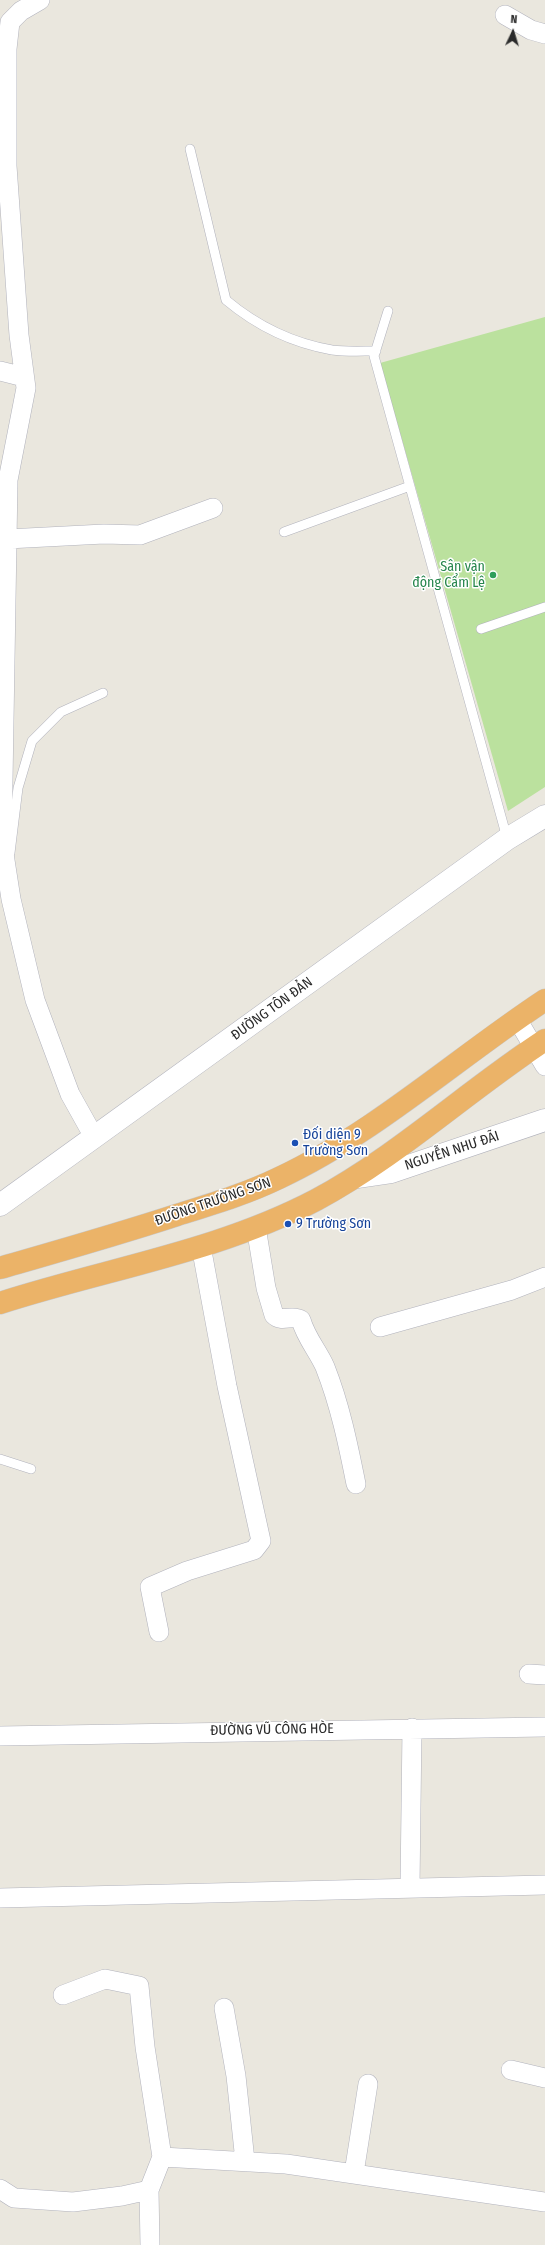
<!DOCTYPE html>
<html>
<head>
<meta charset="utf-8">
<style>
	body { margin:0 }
	#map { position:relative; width:545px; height:2245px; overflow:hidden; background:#eae7de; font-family:"Fira Sans Condensed",sans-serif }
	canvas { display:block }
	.north { position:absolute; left:493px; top:12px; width:40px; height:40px; -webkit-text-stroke:3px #fff; paint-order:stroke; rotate:4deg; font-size:11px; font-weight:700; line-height:16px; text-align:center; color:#2a2a2a }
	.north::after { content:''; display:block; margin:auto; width:14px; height:18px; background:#2a2a2a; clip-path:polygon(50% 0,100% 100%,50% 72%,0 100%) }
</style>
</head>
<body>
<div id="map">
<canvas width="545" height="2245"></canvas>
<div class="north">N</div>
</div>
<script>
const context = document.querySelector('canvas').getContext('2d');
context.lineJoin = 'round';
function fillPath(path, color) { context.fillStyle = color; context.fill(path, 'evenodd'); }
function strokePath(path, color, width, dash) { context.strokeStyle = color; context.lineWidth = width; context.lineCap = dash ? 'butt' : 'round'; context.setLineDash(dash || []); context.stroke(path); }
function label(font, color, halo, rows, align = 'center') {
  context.font = font + ' "Fira Sans Condensed",sans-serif'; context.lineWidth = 3; context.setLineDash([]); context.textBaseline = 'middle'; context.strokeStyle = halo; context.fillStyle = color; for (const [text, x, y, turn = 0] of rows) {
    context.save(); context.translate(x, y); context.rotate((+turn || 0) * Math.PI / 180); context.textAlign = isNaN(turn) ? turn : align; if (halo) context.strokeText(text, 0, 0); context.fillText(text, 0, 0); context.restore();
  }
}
fillPath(new Path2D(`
	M 545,317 L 545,787 L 508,811 L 380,363 Z`), '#bbe19e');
const lane = new Path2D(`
	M 190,149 L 226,300 C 257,326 292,343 332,350 C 346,352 362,351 376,351
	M 388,311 L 374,356 L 507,838
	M 284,532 L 410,486
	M 481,629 L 545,607
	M 10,853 L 18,788 L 32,741 L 61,712 L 103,693
	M 0,1459 L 31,1469`);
const street = new Path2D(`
	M 40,0 L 21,11 L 10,22 L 7,49 L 7,166 L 19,335 L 26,388 L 8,480 L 2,841 L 11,899 L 35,1000 L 70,1094 L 94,1137
	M 505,15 L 531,30 L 545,34
	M 0,371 L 24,377
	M 7,539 L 104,534 L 140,535 L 213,508
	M 517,1019 L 545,1066
	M 256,1227 L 266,1288 L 274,1315 C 282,1323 292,1314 301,1320 C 306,1338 318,1351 325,1367 C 340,1405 348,1444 356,1484
	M 380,1327 L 512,1290 L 545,1277
	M 159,1632 L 150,1587 L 187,1571 L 254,1550 L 261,1541 L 227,1386 L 201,1246
	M 529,1674 L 545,1675
	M 0,1736 L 545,1727
	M 410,1887 L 412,1728
	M 0,1898 L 545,1885
	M 63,1995 L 105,1979 L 139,1986 L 145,2047 L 162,2157
	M 224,2008 L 236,2076 L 245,2161
	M 511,2070 L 545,2078
	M 354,2173 L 368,2084
	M 0,2189 L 14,2198 L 73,2202 L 122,2196 L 149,2190
	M 150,2245 L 149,2190 L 162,2157 L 286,2164 L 545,2202`);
const secondary = new Path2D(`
	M 357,1177 L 391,1172 L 545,1120
	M 0,1205 L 507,839 L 545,816`);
const highway = new Path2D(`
	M 0,1268 C 59,1251 119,1234 177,1215 C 212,1204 246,1194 279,1178 C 375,1133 457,1058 545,1000
	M 0,1303 C 105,1269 217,1252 316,1200 C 398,1156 467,1091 545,1040`);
strokePath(lane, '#b1b2bc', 10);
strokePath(street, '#b1b2bc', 20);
strokePath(secondary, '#b1b2bc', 23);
strokePath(highway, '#c8c8c8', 23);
strokePath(lane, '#fff', 9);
strokePath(street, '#fff', 19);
strokePath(secondary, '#fff', 22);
strokePath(highway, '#ebb368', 22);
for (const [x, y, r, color] of [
	[493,575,4,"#2e9e5b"],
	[295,1143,4,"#1a4fb4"],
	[288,1224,4,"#1a4fb4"]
]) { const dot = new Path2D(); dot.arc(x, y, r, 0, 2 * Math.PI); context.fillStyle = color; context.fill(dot); strokePath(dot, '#fff', 1.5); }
label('14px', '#27864d', '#fff', [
	["Sân vận",485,567],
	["động Cẩm Lệ",485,583]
], 'right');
label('14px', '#2a2a2a', '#fff', [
	["ĐƯỜNG TÔN ĐẢN",272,1009,-36],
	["NGUYỄN NHƯ ĐÃI",452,1151,-18],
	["ĐƯỜNG TRƯỜNG SƠN",213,1202,-19],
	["ĐƯỜNG VŨ CÔNG HÒE",272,1730,-1]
]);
label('14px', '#164399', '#fff', [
	["Đối diện 9",303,1135],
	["Trường Sơn",303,1151],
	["9 Trường Sơn",296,1224]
], 'left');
</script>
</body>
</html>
